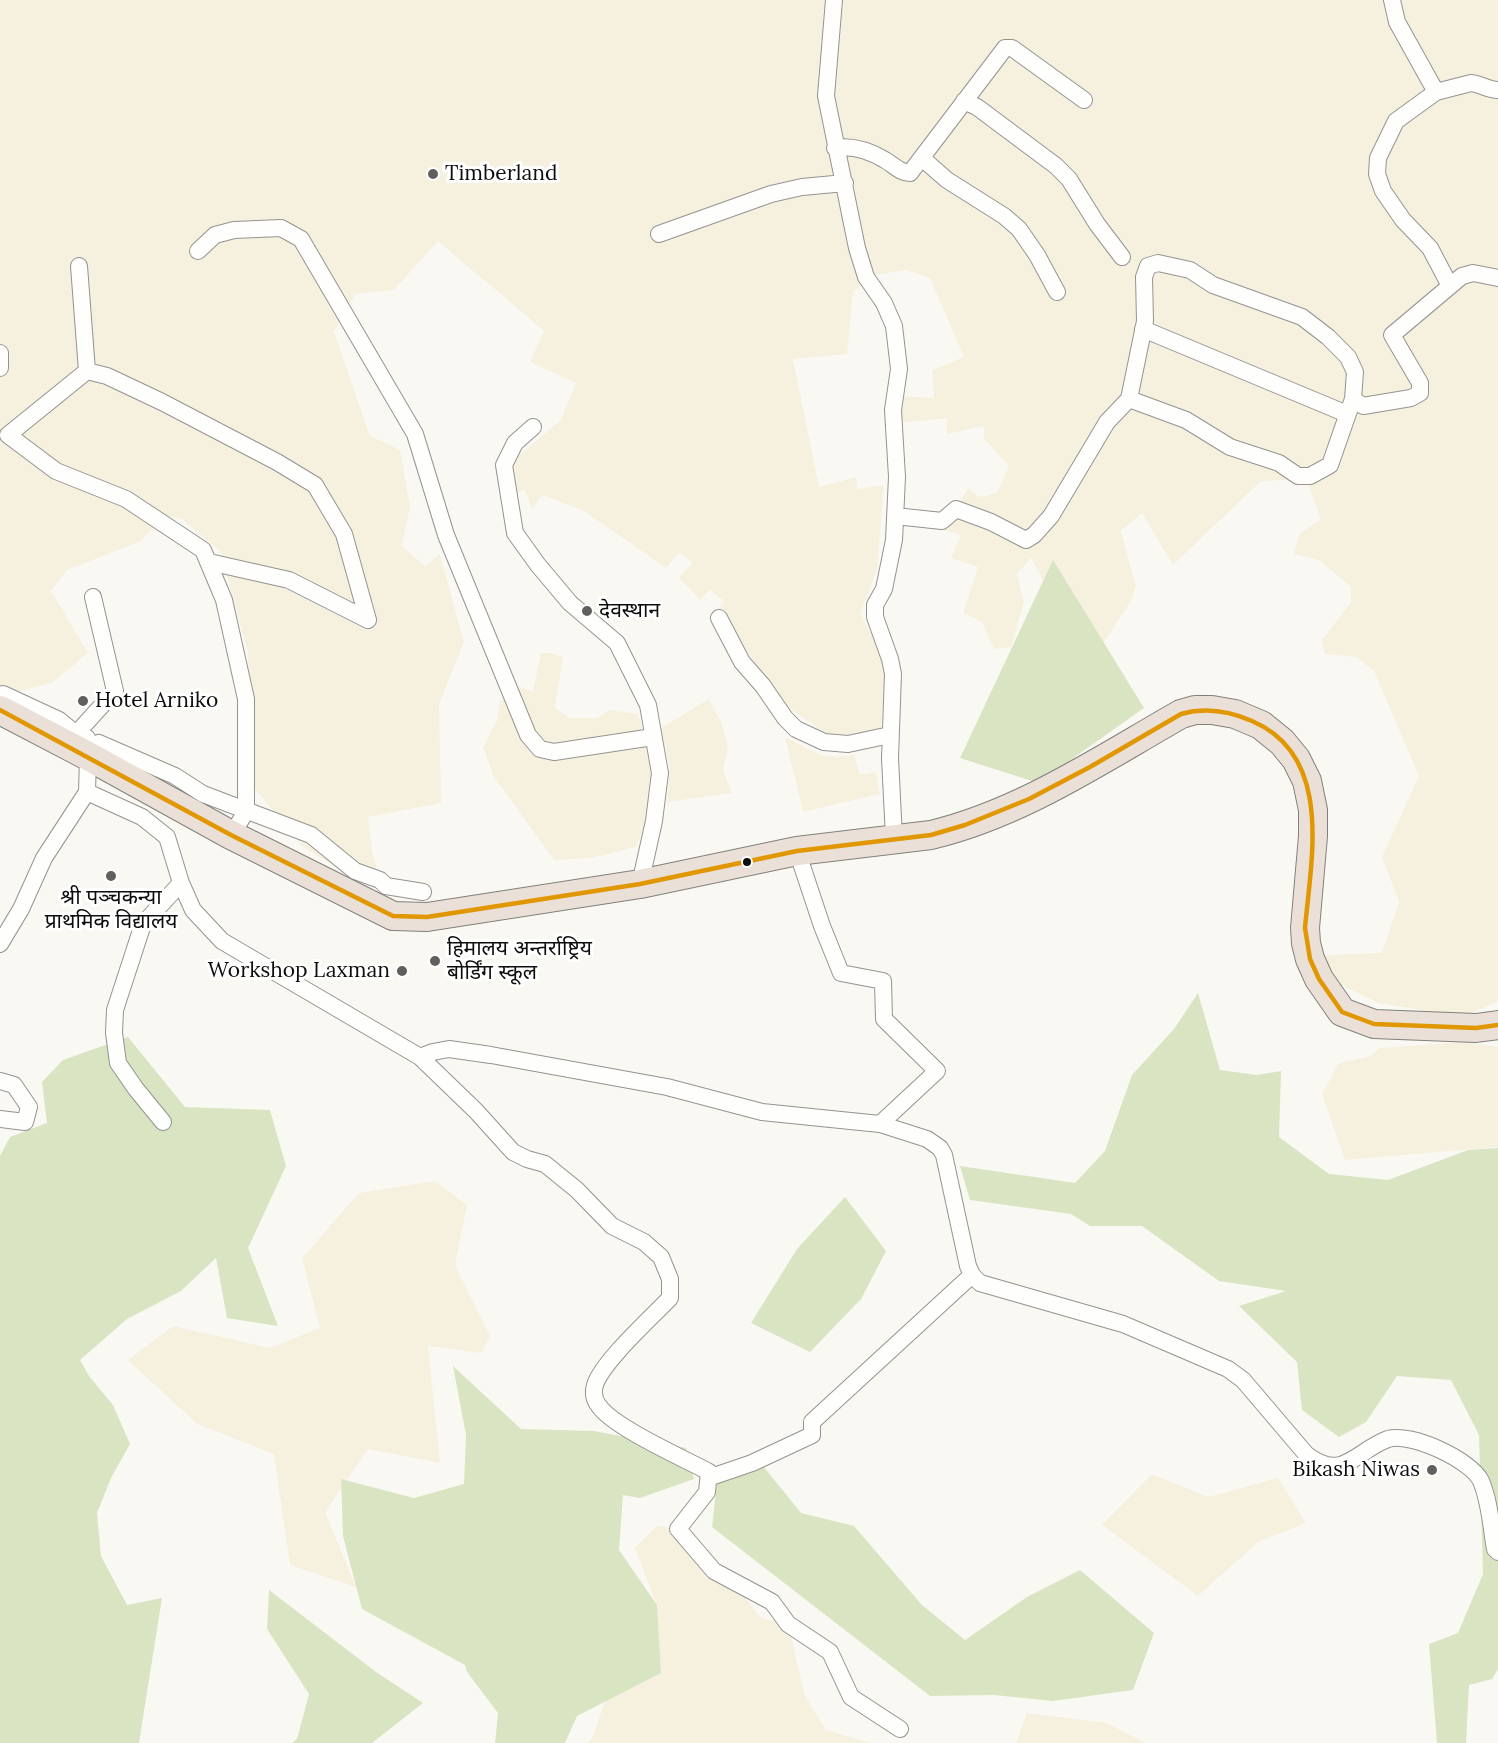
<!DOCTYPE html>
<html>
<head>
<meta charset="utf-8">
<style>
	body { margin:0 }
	canvas { display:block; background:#faf8f2 }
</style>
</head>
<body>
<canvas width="1498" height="1743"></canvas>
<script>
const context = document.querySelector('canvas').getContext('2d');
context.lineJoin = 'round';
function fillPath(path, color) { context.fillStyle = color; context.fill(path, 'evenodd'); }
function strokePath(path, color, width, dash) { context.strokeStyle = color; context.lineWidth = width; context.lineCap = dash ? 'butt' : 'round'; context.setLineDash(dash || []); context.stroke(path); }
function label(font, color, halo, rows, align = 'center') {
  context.font = font + ' Lora,"Noto Sans Devanagari",serif'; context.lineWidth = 6; context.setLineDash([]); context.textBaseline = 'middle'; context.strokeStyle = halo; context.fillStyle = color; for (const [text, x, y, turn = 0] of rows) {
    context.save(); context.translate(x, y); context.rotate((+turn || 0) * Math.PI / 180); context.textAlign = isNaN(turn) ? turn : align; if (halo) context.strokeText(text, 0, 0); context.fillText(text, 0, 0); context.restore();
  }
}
fillPath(new Path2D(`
	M 0,0 L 1498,0 L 1498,1001 L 1464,1017 L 1378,1003 L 1341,985 L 1323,955 L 1382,953 L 1399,902 L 1382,857 L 1419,776 L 1374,671 L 1356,657 L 1325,654 L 1322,640 L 1351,602 L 1351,587 L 1319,560 L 1294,554 L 1300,533 L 1321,519 L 1306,479 L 1261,481 L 1173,565 L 1142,513 L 1121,531 L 1136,586 L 1131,601 L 1094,657 L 1054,601 L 1031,558 L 1017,574 L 1024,602 L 1011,647 L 994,649 L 982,622 L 963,613 L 978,567 L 951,558 L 961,535 L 943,530 L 968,488 L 979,497 L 997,493 L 1009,466 L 984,439 L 984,426 L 947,434 L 947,418 L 900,423 L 899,396 L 934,398 L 932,370 L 964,357 L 930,278 L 906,270 L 875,275 L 853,292 L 847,354 L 793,359 L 819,487 L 856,477 L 857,489 L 884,485 L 877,570 L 860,614 L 886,660 L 881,731 L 833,738 L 783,704 L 719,609 L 724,601 L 710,590 L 700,600 L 679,578 L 693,562 L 679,553 L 666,568 L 584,511 L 542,495 L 532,510 L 525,490 L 516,493 L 512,461 L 561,420 L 576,383 L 530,362 L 544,331 L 438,241 L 394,290 L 355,294 L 334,332 L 370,436 L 400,450 L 410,506 L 402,546 L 425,566 L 440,554 L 464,642 L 439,704 L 441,803 L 368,817 L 372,851 L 380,880 L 364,885 L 302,846 L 252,785 L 248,652 L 220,551 L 182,519 L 163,516 L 141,541 L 67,570 L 51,591 L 88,653 L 52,683 L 15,692 L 0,688 Z
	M 541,653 L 550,653 L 563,657 L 555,708 L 570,718 L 597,718 L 609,710 L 638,714 L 649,751 L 653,779 L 649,816 L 636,847 L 592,858 L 554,860 L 493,775 L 483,747 L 497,721 L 500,702 L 519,687 L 533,691 Z
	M 709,699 L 721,722 L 728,747 L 723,771 L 732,793 L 667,802 L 670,768 L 661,728 Z
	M 785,737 L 820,755 L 837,757 L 854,755 L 860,775 L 876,772 L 880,794 L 803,812 Z
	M 1466,1042 L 1498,1047 L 1498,1147 L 1345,1160 L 1322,1094 L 1339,1063 L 1371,1056 L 1379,1048 Z
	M 435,1181 L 467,1205 L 455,1265 L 490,1336 L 481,1353 L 428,1346 L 440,1463 L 368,1449 L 325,1512 L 356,1587 L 290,1565 L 274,1454 L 197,1424 L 128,1360 L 173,1326 L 270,1348 L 320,1328 L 302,1258 L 359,1193 Z
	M 1152,1474 L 1208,1497 L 1278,1478 L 1306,1523 L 1258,1542 L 1198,1596 L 1102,1525 Z
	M 657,1526 L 678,1529 L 730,1579 L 761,1618 L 788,1624 L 805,1696 L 826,1730 L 870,1743 L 587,1743 L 592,1739 L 605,1701 L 661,1672 L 657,1605 L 635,1548 Z
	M 1027,1713 L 1107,1723 L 1145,1743 L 1016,1743 Z`), '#f6f1df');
fillPath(new Path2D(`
	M 1053,560 L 1144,708 L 1038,783 L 960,758 Z
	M 1198,993 L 1220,1070 L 1257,1075 L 1281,1071 L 1279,1137 L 1329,1174 L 1388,1180 L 1468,1150 L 1498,1148 L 1498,1669 L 1492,1679 L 1469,1685 L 1466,1743 L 1437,1743 L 1429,1644 L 1458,1633 L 1483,1574 L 1479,1435 L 1451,1380 L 1397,1376 L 1366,1422 L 1339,1437 L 1302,1410 L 1297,1362 L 1239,1306 L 1286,1291 L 1219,1281 L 1142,1226 L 1090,1226 L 1071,1214 L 970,1200 L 960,1166 L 1075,1183 L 1105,1151 L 1132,1075 L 1174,1029 Z
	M 128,1037 L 185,1107 L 270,1110 L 286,1166 L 248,1248 L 278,1326 L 227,1318 L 216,1258 L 181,1291 L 127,1319 L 80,1360 L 89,1376 L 113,1405 L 130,1444 L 111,1478 L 97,1513 L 101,1556 L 127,1605 L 162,1598 L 139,1743 L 0,1743 L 0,1156 L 10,1137 L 47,1123 L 42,1082 L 63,1060 Z
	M 845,1197 L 886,1251 L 861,1299 L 810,1352 L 751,1323 L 797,1249 Z
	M 453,1366 L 521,1429 L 594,1431 L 686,1448 L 694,1479 L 640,1498 L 623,1495 L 619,1550 L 657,1605 L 661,1673 L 577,1716 L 565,1743 L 495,1743 L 498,1713 L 467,1672 L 465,1665 L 362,1609 L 343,1536 L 341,1479 L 414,1498 L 464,1484 L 466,1435 Z
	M 719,1465 L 763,1466 L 801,1513 L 854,1526 L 922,1605 L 965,1640 L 1027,1597 L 1080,1570 L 1154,1633 L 1133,1690 L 1053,1701 L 994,1695 L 930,1696 L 712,1527 Z
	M 269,1590 L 376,1672 L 423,1703 L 372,1743 L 292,1743 L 297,1739 L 309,1694 L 267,1629 Z`), '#d9e5c2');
const minor = new Path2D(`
	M 834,0 L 826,96 L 857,248 L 866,277 L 884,303 L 894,326 L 899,369 L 893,410 L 897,477 L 894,540 L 884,589 L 875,605 L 875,617 L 890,659 L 893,674 L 890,758 L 894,838
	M 1392,0 L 1397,22 L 1436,92 L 1396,121 L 1378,158 L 1377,174 L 1383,191 L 1403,220 L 1430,248 L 1450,286
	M 1436,92 L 1471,83 C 1481,84 1488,90 1498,90
	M 964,101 L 977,107 L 1056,166 L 1069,179 L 1097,224 L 1122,257
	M 835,148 C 854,145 870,151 885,160 C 894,165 900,173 910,173 L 1005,48 L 1012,48 L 1084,100
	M 923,159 L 947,180 L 1004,216 L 1019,229 L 1037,255 L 1057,292
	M 659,234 L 771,194 L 802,187 L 845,183
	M 198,251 L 215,235 L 234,230 L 281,228 L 301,239 L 415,434 L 446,535 L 528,735 L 540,749 L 554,752 L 653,737
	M 79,266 L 87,371 L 8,435 L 56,471 L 126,499 L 203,550 L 224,600 L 246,699 L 246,812 L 231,835
	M 1143,329 L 1347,414
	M 0,353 L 0,368
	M 87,371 L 107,376 L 162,402 L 277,462 L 315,485 L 344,534 L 368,620
	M 1129,399 L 1186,420 L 1230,447 L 1279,463 L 1298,476 L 1310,476 L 1330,465 L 1353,399
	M 533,427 L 515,443 L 504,465 L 515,533 L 538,565 L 570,603 L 617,643 L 648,705 L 660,773 L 654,821 L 640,884
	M 895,516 L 942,521 L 956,509 L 991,522 L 1026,540 L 1034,535 L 1051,516 L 1107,422 L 1129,399 L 1145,321 L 1144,277 L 1148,266 L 1158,263 L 1190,270 L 1213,285 L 1302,317 L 1328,337 L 1348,357 L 1355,372 L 1353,399 L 1363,406 L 1411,398 L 1420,393 L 1420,383 L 1392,335 L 1462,276 L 1473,273 L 1498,278
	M 209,562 L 289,580 L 368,620
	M 719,618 L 742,662 L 763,686 L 785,718 L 796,729 L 824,742 L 848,744 L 890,735
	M 3,694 L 59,720 L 76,734 L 87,738
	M 76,734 L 115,691 L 93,597
	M 87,792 L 142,817 L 167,837 L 181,883 L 193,910 L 222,941 L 420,1057 L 476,1111 L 513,1152 L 527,1159 L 545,1164 L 577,1190 L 612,1226 L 644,1242 L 661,1257 L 670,1279 L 670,1298 C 652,1317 602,1362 595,1385 C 593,1392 594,1400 599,1406 C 613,1427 685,1459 709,1472 L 707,1492 L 678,1529 L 714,1571 L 772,1602 L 788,1624 L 830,1652 L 851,1697 L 900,1729
	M 797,851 L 822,926 L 841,973 L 883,981 L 884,1019 L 937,1071 L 880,1124
	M 0,944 L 21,909 L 44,858 L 87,792 L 88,756 L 99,743 L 175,776 L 203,794 L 311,835 L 355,871 L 380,880 L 386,886 L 423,892
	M 420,1057 L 433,1052 L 449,1049 L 491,1055 L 667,1087 L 762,1112 L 880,1124 L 927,1139 L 940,1148 L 944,1155 L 968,1266 L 972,1275 L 980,1283 L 1123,1324 L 1228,1369 L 1243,1380 L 1306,1454 C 1343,1483 1355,1451 1388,1439 C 1411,1432 1471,1460 1481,1481 C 1490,1502 1491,1527 1495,1549 L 1498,1552
	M 0,1081 L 14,1085 L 29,1107 L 25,1122 L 0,1119
	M 163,1122 L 136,1089 L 118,1063 L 114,1033 L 115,1010 L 143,924 L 181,883
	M 709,1472 L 714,1476 L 752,1463 L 812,1435 L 812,1422 L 972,1275`);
const trunk = new Path2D(`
	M 0,710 L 88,756 L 231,835 L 393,916 L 427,917 L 640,884 L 797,851 L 931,835 C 1022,813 1100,760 1181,714 L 1195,710 L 1212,710 L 1235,714 L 1261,725 L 1282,742 L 1296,759 L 1307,781 L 1313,810 L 1313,836 L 1305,928 L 1306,943 L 1310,959 L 1319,979 L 1342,1012 L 1374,1024 L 1476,1028 L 1498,1025`);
strokePath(minor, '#949390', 18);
strokePath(trunk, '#81807d', 30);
strokePath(minor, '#fefefd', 16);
strokePath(trunk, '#eae0d8', 28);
strokePath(new Path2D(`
	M 0,710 L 231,835 L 393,916 L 427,917 L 640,884 L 797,851 L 931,835 L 965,825 L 1029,799 L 1090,767 L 1181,714 C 1206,707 1229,711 1252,721 C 1334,756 1311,859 1305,928 L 1310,959 L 1319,979 L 1342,1012 L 1374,1024 L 1476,1028 L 1498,1025`), '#e09701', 4.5);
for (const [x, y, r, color] of [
	[433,174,6,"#605f5d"],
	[587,611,6,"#605f5d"],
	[83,701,6,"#605f5d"],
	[747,862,5,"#0d0d0d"],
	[111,876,6,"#605f5d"],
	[435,961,6,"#605f5d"],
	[402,971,6,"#605f5d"],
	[1432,1470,6,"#605f5d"]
]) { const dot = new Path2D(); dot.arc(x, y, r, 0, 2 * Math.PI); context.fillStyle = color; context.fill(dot); strokePath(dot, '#fff', 2); }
label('21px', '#0d0d0d', '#fff', [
	["Timberland",445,174],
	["देवस्थान",599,611],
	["Hotel Arniko",95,701],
	["श्री पञ्चकन्या",111,898,"center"],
	["प्राथमिक विद्यालय",111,922,"center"],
	["हिमालय अन्तर्राष्ट्रिय",447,949],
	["बोर्डिंग स्कूल",447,973],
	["Workshop Laxman",390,971,"right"],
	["Bikash Niwas",1420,1470,"right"]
], 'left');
</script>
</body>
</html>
